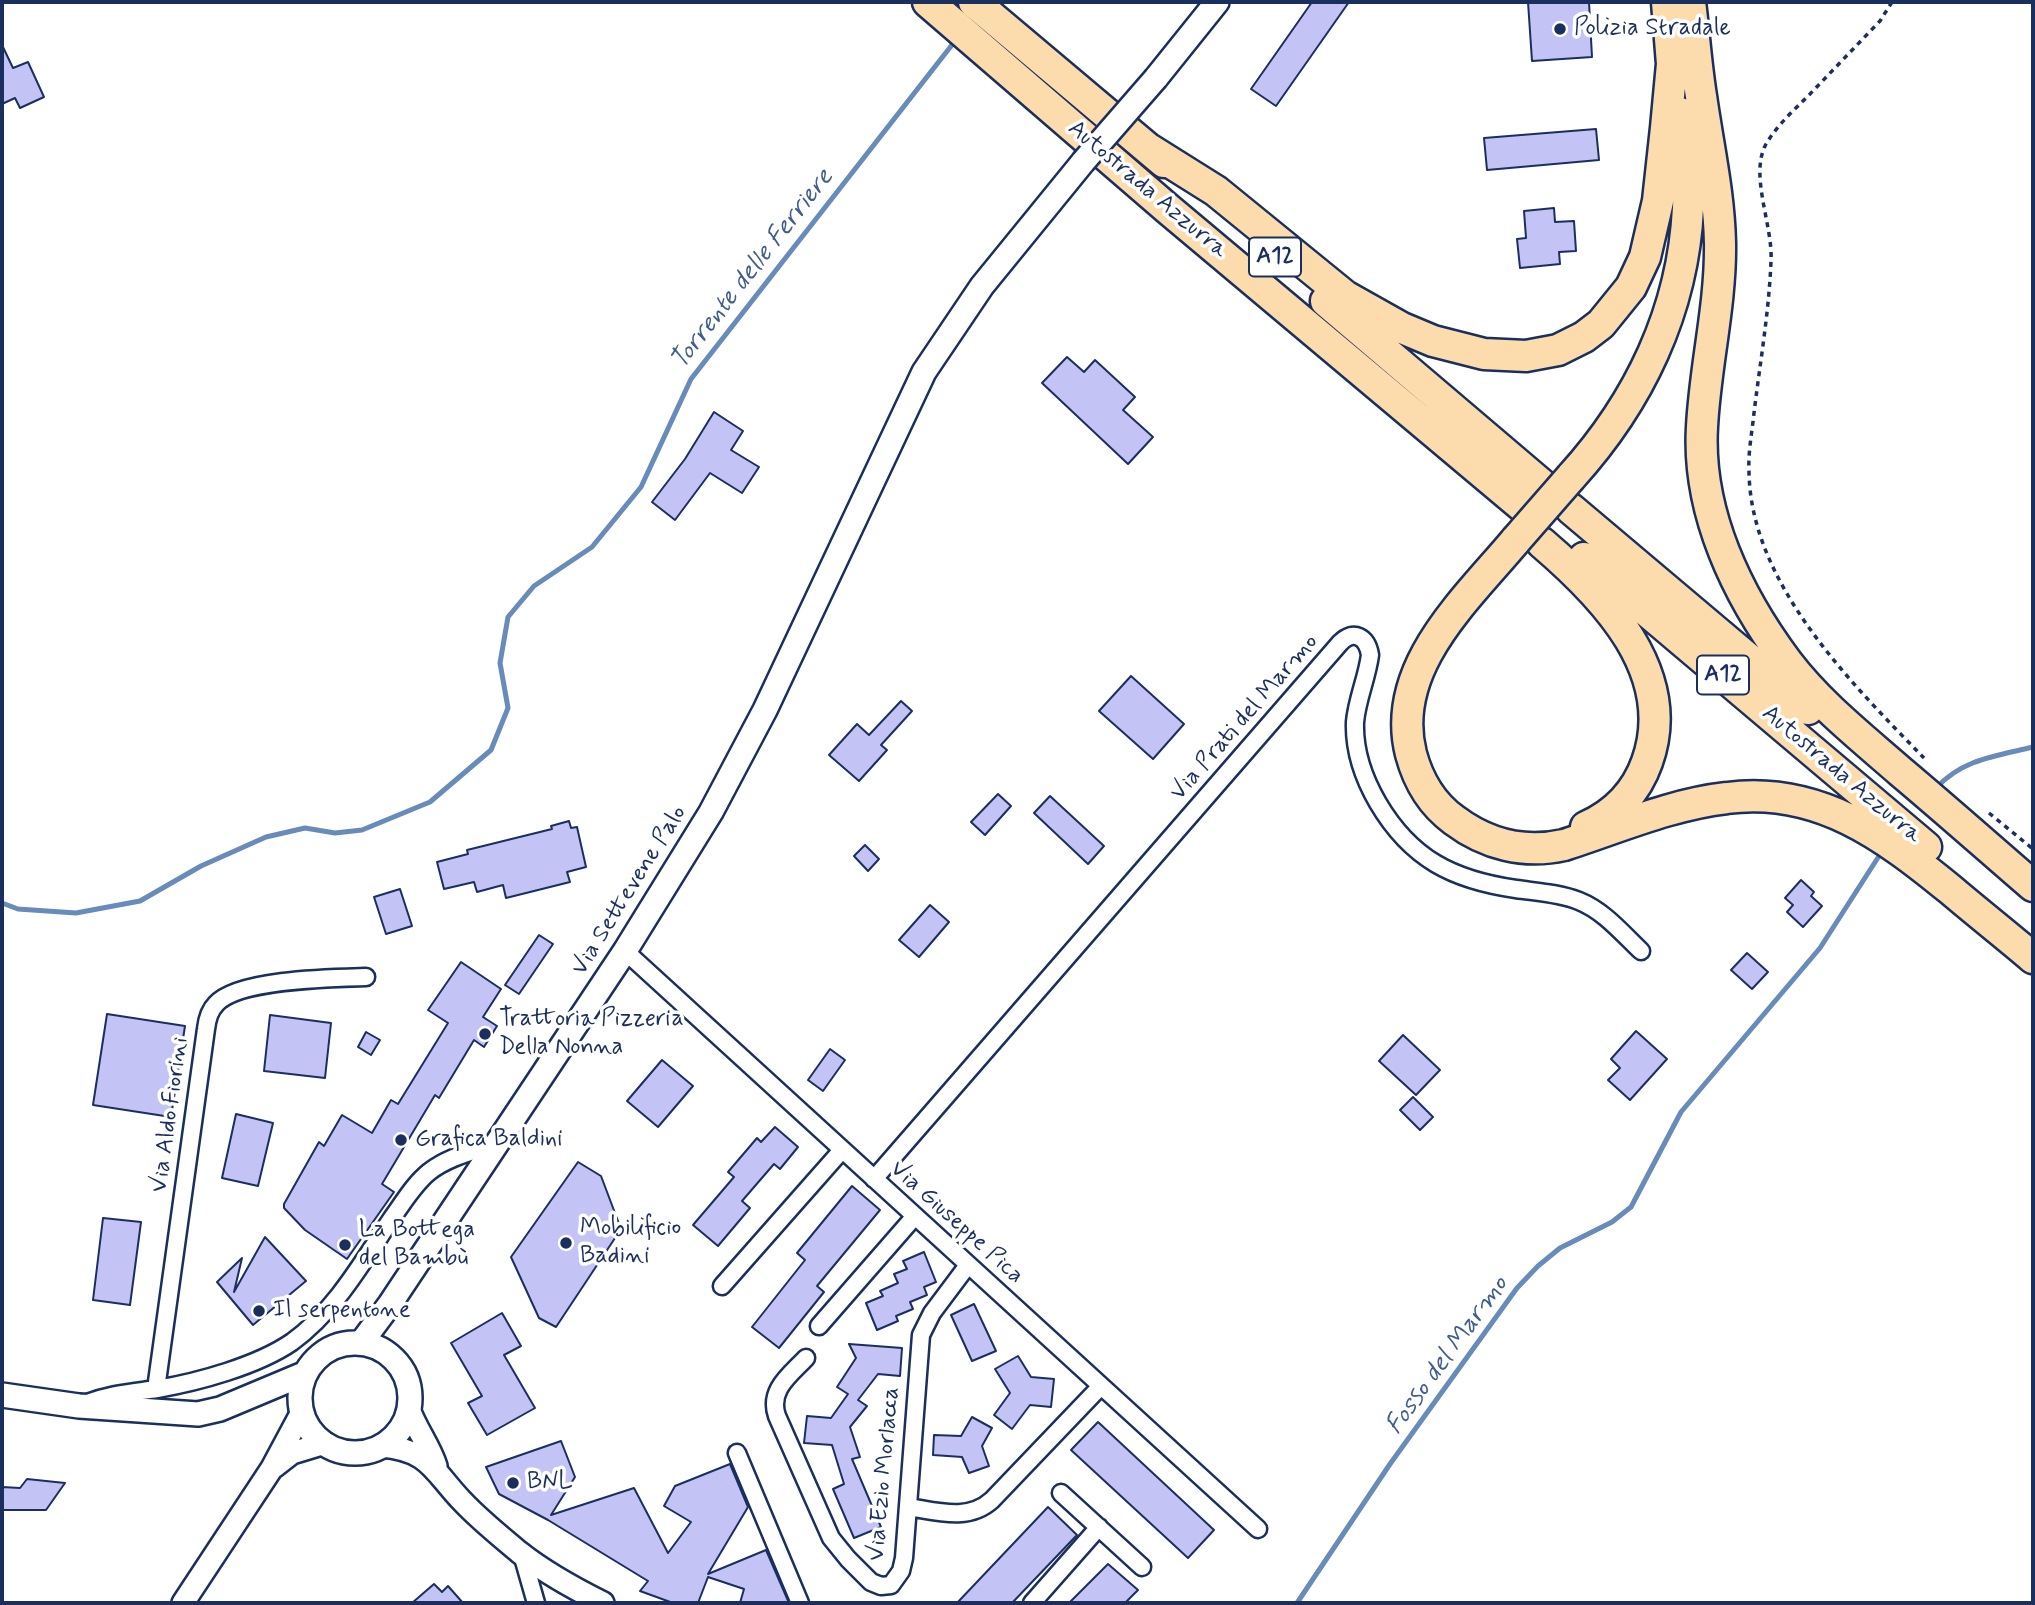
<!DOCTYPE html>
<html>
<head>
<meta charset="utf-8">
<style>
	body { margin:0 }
	#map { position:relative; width:2035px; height:1605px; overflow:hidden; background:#fff; font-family:Mynerve,sans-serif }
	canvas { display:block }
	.frame { position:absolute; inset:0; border:4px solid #1b2f5e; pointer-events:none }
</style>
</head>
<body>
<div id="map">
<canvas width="2035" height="1605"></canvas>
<div class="frame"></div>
</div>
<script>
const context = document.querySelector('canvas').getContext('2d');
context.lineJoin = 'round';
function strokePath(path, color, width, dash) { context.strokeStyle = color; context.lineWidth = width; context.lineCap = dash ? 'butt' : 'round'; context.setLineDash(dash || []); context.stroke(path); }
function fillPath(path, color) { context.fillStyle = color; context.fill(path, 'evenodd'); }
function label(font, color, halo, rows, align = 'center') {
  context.font = font + ' Mynerve,sans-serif'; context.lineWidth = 7; context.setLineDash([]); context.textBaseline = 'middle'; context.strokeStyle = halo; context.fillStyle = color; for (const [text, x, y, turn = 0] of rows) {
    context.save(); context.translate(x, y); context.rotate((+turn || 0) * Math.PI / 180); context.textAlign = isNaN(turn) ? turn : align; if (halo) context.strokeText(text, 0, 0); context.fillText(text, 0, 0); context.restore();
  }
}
strokePath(new Path2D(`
	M 1936,788 C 1963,759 1996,756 2033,747
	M 2,903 L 18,909 L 76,913 L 140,901 L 201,866 L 266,837 L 305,828 L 335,833 L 362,830 L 430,802 L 491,750 L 508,708 L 500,663 L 508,617 L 534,586 L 592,547 L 641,487 L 691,379 L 955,41
	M 1297,1603 L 1390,1464 L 1517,1288 L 1538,1266 L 1560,1248 L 1612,1222 L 1631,1207 L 1681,1112 L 1820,948 L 1879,856`), '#688bb9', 5);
const building = new Path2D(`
	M 1312,2 L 1349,2 L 1276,106 L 1251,89 Z
	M 1528,2 L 1589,2 L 1592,57 L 1532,61 Z
	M 2,45 L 13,68 L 28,62 L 44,97 L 20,108 L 15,98 L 2,104 Z
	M 1596,129 L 1599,160 L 1487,170 L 1484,138 Z
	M 1554,208 L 1555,222 L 1574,221 L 1576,251 L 1559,252 L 1560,264 L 1520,268 L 1517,239 L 1526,238 L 1524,211 Z
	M 1067,357 L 1084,372 L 1095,360 L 1135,397 L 1123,410 L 1153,437 L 1128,464 L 1042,383 Z
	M 714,412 L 743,431 L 731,450 L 759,467 L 742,493 L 710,473 L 675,520 L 652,502 L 685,459 Z
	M 1131,676 L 1184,724 L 1153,759 L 1099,711 Z
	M 901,701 L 912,711 L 881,745 L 887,750 L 859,781 L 829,755 L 857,724 L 869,735 Z
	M 998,794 L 1011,806 L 985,835 L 971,822 Z
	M 1050,796 L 1104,846 L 1088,864 L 1034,813 Z
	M 569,821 L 571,828 L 577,827 L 586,867 L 567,872 L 570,882 L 506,898 L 503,885 L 477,892 L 474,882 L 444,889 L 437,862 L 468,854 L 467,850 L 552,829 L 551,826 Z
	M 865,845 L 879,859 L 868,871 L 854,856 Z
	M 1801,880 L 1814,892 L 1811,896 L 1822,906 L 1803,927 L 1787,912 L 1793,905 L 1785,898 Z
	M 400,889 L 412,926 L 386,934 L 374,897 Z
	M 930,905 L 949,922 L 919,957 L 899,940 Z
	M 539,935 L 553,944 L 519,994 L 505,985 Z
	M 1747,953 L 1768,972 L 1752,989 L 1731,970 Z
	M 461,962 L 501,989 L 483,1017 L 497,1026 L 484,1047 L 474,1040 L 439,1098 L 435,1095 L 382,1184 L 394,1192 L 347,1259 L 305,1230 L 284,1208 L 284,1204 L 319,1142 L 324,1146 L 342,1115 L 372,1133 L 391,1100 L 398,1104 L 448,1023 L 428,1010 Z
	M 107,1014 L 185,1026 L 171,1117 L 93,1105 Z
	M 270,1015 L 331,1023 L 325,1078 L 264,1071 Z
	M 1636,1031 L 1667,1059 L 1630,1100 L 1608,1080 L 1620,1068 L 1611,1059 Z
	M 366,1032 L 380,1040 L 371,1055 L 358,1047 Z
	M 1403,1035 L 1440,1070 L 1416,1095 L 1379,1061 Z
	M 830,1049 L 845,1060 L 823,1091 L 808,1080 Z
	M 662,1060 L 693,1086 L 658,1127 L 627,1101 Z
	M 1413,1097 L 1433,1117 L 1420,1130 L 1400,1110 Z
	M 236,1114 L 273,1123 L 258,1186 L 222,1178 Z
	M 775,1127 L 798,1147 L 780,1169 L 774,1164 L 742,1201 L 750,1208 L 718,1246 L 693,1225 L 734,1177 L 728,1172 L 757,1138 L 761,1142 Z
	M 578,1162 L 601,1176 L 621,1229 L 556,1327 L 539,1318 L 511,1257 Z
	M 852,1186 L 880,1210 L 817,1286 L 824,1292 L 779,1348 L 752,1327 L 805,1260 L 797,1253 Z
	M 103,1218 L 141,1222 L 130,1305 L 93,1300 Z
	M 265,1237 L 306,1281 L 253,1325 L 217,1282 L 242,1258 L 234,1292 Z
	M 924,1252 L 936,1282 L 924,1287 L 927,1295 L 910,1302 L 913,1309 L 896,1316 L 898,1321 L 877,1330 L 866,1303 L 883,1296 L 880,1291 L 898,1283 L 894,1274 L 907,1269 L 903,1261 Z
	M 974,1304 L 996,1351 L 972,1361 L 951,1315 Z
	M 502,1313 L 521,1346 L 504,1355 L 535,1408 L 487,1435 L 468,1403 L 482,1396 L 451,1343 Z
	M 849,1344 L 902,1348 L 900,1376 L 878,1374 L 858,1400 L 867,1406 L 850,1427 L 860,1457 L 852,1459 L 881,1527 L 854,1538 L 833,1489 L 844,1484 L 832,1445 L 804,1443 L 807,1416 L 831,1418 L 848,1394 L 837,1387 L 856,1358 Z
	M 1018,1356 L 1031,1377 L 1054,1379 L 1051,1407 L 1030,1405 L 1012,1429 L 994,1415 L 1010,1393 L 995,1369 Z
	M 972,1417 L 992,1428 L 982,1446 L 989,1466 L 969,1473 L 962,1457 L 933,1455 L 934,1435 L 961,1436 Z
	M 1098,1422 L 1214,1530 L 1188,1558 L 1071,1450 Z
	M 561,1441 L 575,1477 L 551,1515 L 634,1488 L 668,1553 L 691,1522 L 664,1506 L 675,1486 L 730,1464 L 748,1507 L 708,1574 L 766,1550 L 789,1603 L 740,1603 L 744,1589 L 708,1577 L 698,1603 L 673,1603 L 640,1591 L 648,1581 L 548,1520 L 499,1494 L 486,1467 Z
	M 27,1479 L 65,1483 L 46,1510 L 2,1510 L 2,1487 L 20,1488 Z
	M 1048,1507 L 1077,1535 L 1012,1603 L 957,1603 Z
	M 1108,1564 L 1138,1590 L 1125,1603 L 1069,1603 Z
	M 434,1584 L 442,1592 L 448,1586 L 463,1603 L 412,1603 Z`);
fillPath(building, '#c4c3f5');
strokePath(building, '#1b2f5e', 2);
const minor = new Path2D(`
	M 625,951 L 1258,1529
	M 874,1179 L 1340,643 C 1354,629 1367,637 1370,655 C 1367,678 1357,699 1355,722 C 1354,750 1364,779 1378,803 C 1411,859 1453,880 1516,889 C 1537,892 1559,893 1579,901 C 1604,911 1622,933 1641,951
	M 722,1286 L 842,1150
	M 819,1326 L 915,1216
	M 806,1358 C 790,1375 768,1390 777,1416 L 831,1538 L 848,1559 L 871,1582 L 881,1586 L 891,1585 L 901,1571 L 904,1558 L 921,1335 L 932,1313 L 968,1265
	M 156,1389 L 206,1029 C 207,1020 209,1011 216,1004 C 238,979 333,978 366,977
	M 84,1404 C 111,1394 129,1393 157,1389 C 198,1382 257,1366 292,1342 C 335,1311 363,1261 392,1218 C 403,1203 414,1184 429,1172 C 448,1157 474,1151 497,1143
	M 737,1453 L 800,1603
	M 1061,1493 L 1142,1567
	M 908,1507 C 936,1511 968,1522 992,1500 L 1101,1386
	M 522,1554 L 536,1603
	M 1032,1603 L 1099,1527`);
const tertiary = new Path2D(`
	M 409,1409 C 416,1429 430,1446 436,1466
	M 381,1446 C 430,1450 433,1471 463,1502 C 480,1520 500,1536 519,1552 C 544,1572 575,1589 603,1603
	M 274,1467 L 292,1453 L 325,1443
	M 183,1603 L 272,1468 L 302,1412`);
const secondary = new Path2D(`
	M 1156,78 L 1217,2
	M 361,1343 L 390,1304 L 625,951 L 711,812 L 765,710 L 924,372 L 982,286 L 1083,162
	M300 1398a55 55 0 1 1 110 0a55 55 0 1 1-110 0Z
	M 2,1395 L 79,1406 L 198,1414 L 220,1409 L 306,1373`);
const motorway = new Path2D(`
	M 928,2 L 1168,209 L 1528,511
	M 974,2 L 1164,162
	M 1690,2 C 1694,33 1696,65 1701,96 C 1708,146 1719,193 1720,243 C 1721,305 1705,366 1702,427 C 1697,512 1737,595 1787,662 C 1819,704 1861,737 1901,772 C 1945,809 1989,848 2033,886
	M 1149,149 L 1216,191 L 1345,296 L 1402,328 L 1433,341 L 1484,354 L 1526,356 L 1558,350 L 1584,337 L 1601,324 L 1631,287 L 1645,257 L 1658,201 L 1666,128 L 1672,64 L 1667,2
	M 1326,301 L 1547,489
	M 1571,477 C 1639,402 1683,311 1688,208 C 1689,177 1684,144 1680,113
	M 1571,509 L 1808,709
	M 1516,540 C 1466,600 1389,668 1411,754 C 1418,780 1432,804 1454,820 C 1486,844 1524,854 1564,845 C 1617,828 1672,804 1727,798 C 1818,786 1885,836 1951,890 C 1978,913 2006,935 2033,958
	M 1542,543 C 1604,596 1679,673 1647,762 C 1636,793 1615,814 1586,827
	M 1584,558 L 1926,847`);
strokePath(minor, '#1b2f5e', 21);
strokePath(tertiary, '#1b2f5e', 26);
strokePath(secondary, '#1b2f5e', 28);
strokePath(motorway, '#1b2f5e', 35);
strokePath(new Path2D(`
	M 1892,2 L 1880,21 C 1856,46 1833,70 1810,94 C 1794,110 1776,126 1765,146 C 1750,177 1773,226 1771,261 C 1769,312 1760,363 1754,413 C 1752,433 1748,452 1749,471 C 1750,583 1851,683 1924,758
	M 1989,813 L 2033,849`), '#1b2f5e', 3.5, [5, 5]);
strokePath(minor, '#fff', 16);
strokePath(tertiary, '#fff', 21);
strokePath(secondary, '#fff', 23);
strokePath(motorway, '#fcdcac', 30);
const secondaryBridge = new Path2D(`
	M 1083,162 L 1156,78`);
const motorwayBridge = new Path2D(`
	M 1516,540 L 1571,477`);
strokePath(secondaryBridge, '#1b2f5e', 28, []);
strokePath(motorwayBridge, '#1b2f5e', 35, []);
strokePath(secondaryBridge, '#fff', 23);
strokePath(motorwayBridge, '#fcdcac', 30);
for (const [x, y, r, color] of [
	[1560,29,7,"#1b2f5e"],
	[485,1034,7,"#1b2f5e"],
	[401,1140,7,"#1b2f5e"],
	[566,1243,7,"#1b2f5e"],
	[345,1245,7,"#1b2f5e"],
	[259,1311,7,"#1b2f5e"],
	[513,1483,7,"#1b2f5e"]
]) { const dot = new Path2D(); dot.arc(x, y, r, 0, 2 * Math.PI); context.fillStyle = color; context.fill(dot); strokePath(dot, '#fff', 2.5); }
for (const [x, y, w] of [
	[1275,257,52],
	[1723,675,52]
]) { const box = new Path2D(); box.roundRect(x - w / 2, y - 19.5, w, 39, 5); context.fillStyle = '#fff'; context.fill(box); strokePath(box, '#1b2f5e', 2); }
label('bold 23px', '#1b2f5e', null, [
	["A12",1275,257],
	["A12",1723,675]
]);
label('24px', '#1b2f5e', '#fff', [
	["Polizia Stradale",1574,29],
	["Trattoria Pizzeria",499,1020],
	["Della Nonna",499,1048],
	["Grafica Baldini",415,1140],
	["Mobilificio",580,1229],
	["Badini",580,1257],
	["La Bottega",359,1231],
	["del Bambù",359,1259],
	["Il serpentone",273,1311],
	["BNL",527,1483]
], 'left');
label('24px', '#1b2f5e', '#fff', [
	["Autostrada Azzurra",1147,190,40],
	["Via Prati del Marmo",1245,718,-49],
	["Autostrada Azzurra",1841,775,40],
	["Via Settevene Palo",630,891,-58],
	["Via Aldo Fiorini",171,1115,-82],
	["Via Giuseppe Pica",956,1223,42],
	["Via Ezio Morlacca",885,1474,-85]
]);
label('italic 26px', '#415d8c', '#fff', [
	["Torrente delle Ferriere",753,270,-52],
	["Fosso del Marmo",1448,1356,-54]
]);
</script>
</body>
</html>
